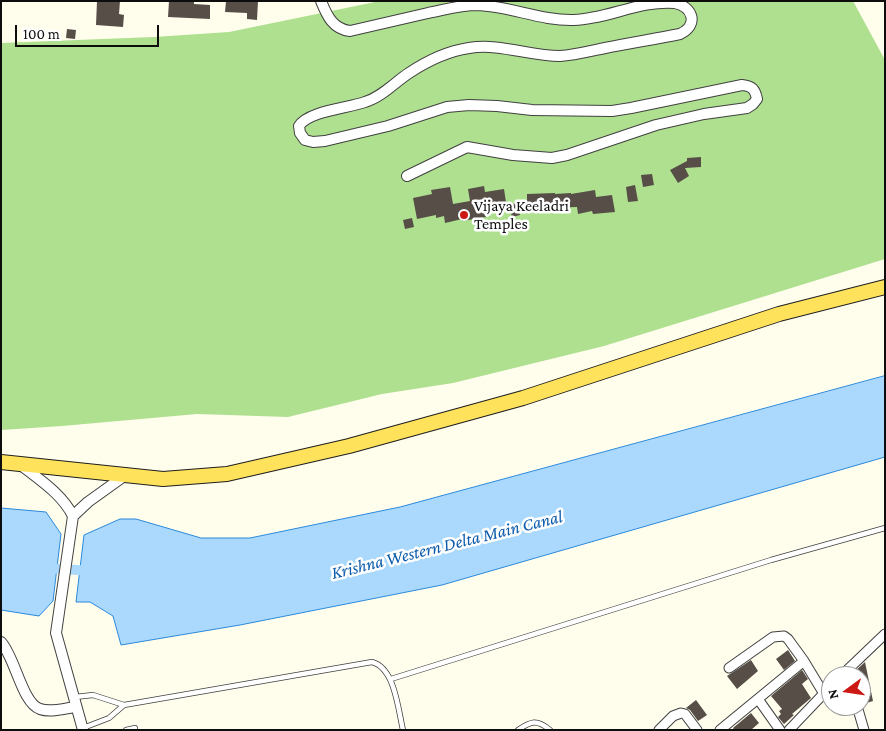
<!DOCTYPE html>
<html>
<head>
<meta charset="utf-8">
<style>
	body { margin:0 }
	#map { position:relative; width:886px; height:731px; overflow:hidden; background:#fffdec; font-family:"Crimson Pro",serif }
	canvas { display:block }
	.frame { position:absolute; inset:0; border:2px solid #0d0d0d; pointer-events:none }
	.north { position:absolute; left:821px; top:666px; width:50px; height:50px; box-sizing:border-box; background:#fff; border:1px solid #9e9e9e; border-radius:50%; rotate:256deg; font-size:14px; font-weight:700; line-height:20px; text-align:center; color:#0d0d0d }
	.north::after { content:''; display:block; margin:auto; width:18px; height:22px; background:#cc1916; clip-path:polygon(50% 0,100% 100%,50% 72%,0 100%) }
	.scale { position:absolute; left:15px; top:25px; width:144px; height:22px; box-sizing:border-box; border:2px solid #0d0d0d; border-top:0; padding-left:6px; font-size:15px; line-height:18px; white-space:nowrap; color:#0d0d0d; -webkit-text-stroke:4px #fff; paint-order:stroke }
</style>
</head>
<body>
<div id="map">
<canvas width="886" height="731"></canvas>
<div class="frame"></div>
<div class="north">N</div>
<div class="scale">100 m</div>
</div>
<script>
const context = document.querySelector('canvas').getContext('2d');
context.lineJoin = 'round';
function fillPath(path, color) { context.fillStyle = color; context.fill(path, 'evenodd'); }
function strokePath(path, color, width, dash) { context.strokeStyle = color; context.lineWidth = width; context.lineCap = dash ? 'butt' : 'round'; context.setLineDash(dash || []); context.stroke(path); }
function label(font, color, halo, rows, align = 'center') {
  context.font = font + ' "Crimson Pro",serif'; context.lineWidth = 5; context.setLineDash([]); context.textBaseline = 'middle'; context.strokeStyle = halo; context.fillStyle = color; for (const [text, x, y, turn = 0] of rows) {
    context.save(); context.translate(x, y); context.rotate((+turn || 0) * Math.PI / 180); context.textAlign = isNaN(turn) ? turn : align; if (halo) context.strokeText(text, 0, 0); context.fillText(text, 0, 0); context.restore();
  }
}
fillPath(new Path2D(`
	M 380,1 L 853,1 L 885,60 L 885,259 L 604,346 L 453,383 L 382,394 L 288,417 L 197,414 L 62,426 L 1,430 L 1,43 L 154,37 L 229,32 Z`), '#aee08f');
const water = new Path2D(`
	M 885,376 L 885,457 L 442,585 L 240,625 L 121,645 L 113,616 L 90,602 L 76,602 L 84,535 L 120,519 L 136,519 L 201,538 L 250,538 L 400,507 Z
	M 1,508 L 46,512 L 61,534 L 53,601 L 39,616 L 1,610 Z`);
fillPath(water, '#abd9fd');
strokePath(water, '#2a89dc', 1);
strokePath(new Path2D(`
	M 45,568 L 93,571`), '#abd9fd', 10);
fillPath(new Path2D(`
	M 97,1 L 120,1 L 119,14 L 124,15 L 123,27 L 96,25 Z
	M 169,1 L 194,1 L 194,4 L 210,5 L 210,19 L 168,17 Z
	M 226,1 L 258,1 L 257,20 L 247,19 L 247,13 L 225,12 Z
	M 67,29 L 76,30 L 75,39 L 66,38 Z
	M 701,157 L 701,167 L 685,168 L 689,176 L 678,183 L 670,170 L 687,161 L 687,158 Z
	M 652,174 L 654,185 L 643,187 L 641,175 Z
	M 635,185 L 638,201 L 628,202 L 626,187 Z
	M 484,186 L 485,192 L 504,189 L 507,209 L 489,212 L 489,214 L 486,215 L 486,217 L 462,221 L 462,219 L 445,223 L 444,216 L 436,218 L 436,215 L 417,219 L 413,198 L 432,194 L 431,190 L 450,187 L 453,204 L 470,201 L 468,189 Z
	M 595,190 L 596,197 L 612,195 L 615,212 L 593,214 L 592,211 L 578,214 L 577,207 L 518,209 L 520,215 L 512,217 L 510,209 L 508,209 L 507,205 L 527,201 L 527,194 L 555,193 L 555,194 L 571,193 L 571,194 Z
	M 412,218 L 414,227 L 405,229 L 403,220 Z
	M 788,650 L 795,661 L 784,670 L 776,659 Z
	M 751,660 L 758,671 L 737,689 L 727,676 Z
	M 865,662 L 873,701 L 863,704 L 861,701 L 861,676 L 852,676 L 852,674 Z
	M 802,670 L 808,679 L 802,684 L 811,698 L 792,714 L 794,715 L 784,724 L 778,717 L 781,714 L 779,711 L 782,709 L 771,696 Z
	M 696,700 L 707,715 L 698,721 L 690,710 L 686,708 Z
	M 751,713 L 759,723 L 751,730 L 734,730 L 733,728 Z`), '#574e48');
const service = new Path2D(`
	M 391,679 L 771,560 L 885,528
	M 75,697 L 93,695 L 124,705
	M 83,728 L 109,718 L 124,705 L 372,662 C 395,668 398,709 403,730
	M 126,730 L 135,728
	M 518,730 C 531,721 537,719 550,730`);
const minor = new Path2D(`
	M 729,668 L 773,637 L 784,636 L 788,639 L 804,661 L 824,694
	M 841,676 L 885,634
	M 758,699 L 780,730
	M 857,706 L 864,730
	M 659,730 L 673,716 L 681,713 L 685,714 L 697,730
	M 720,730 L 804,661
	M 789,730 L 831,686`);
const tertiary = new Path2D(`
	M 321,1 C 327,16 333,29 350,31 C 376,25 402,19 428,13 C 444,10 460,5 477,5 C 510,6 541,21 574,20 C 608,19 640,0 675,3 C 693,7 699,25 680,34 C 655,39 630,43 605,48 C 590,51 575,55 560,56 C 529,56 500,43 469,48 C 449,51 427,61 409,73 C 395,82 382,97 365,102 C 349,108 308,111 299,126 L 300,133 L 305,140 L 313,142 L 325,141 L 388,126 L 447,107 L 469,105 L 497,106 L 532,110 L 612,111 L 631,108 L 742,85 C 752,86 755,89 757,99 L 753,104 L 747,108 L 704,114 L 656,125 L 567,155 L 552,158 L 513,155 L 467,147 L 407,176
	M 21,465 C 40,480 62,494 73,516 L 56,633 L 83,730
	M 73,516 L 88,502 L 127,474
	M 1,642 C 15,657 22,703 40,709 C 51,713 65,708 76,707`);
const primary = new Path2D(`
	M 1,462 L 163,479 L 227,474 L 349,446 L 523,398 L 779,314 L 885,287`);
strokePath(service, '#404040', 6);
strokePath(minor, '#404040', 11);
strokePath(tertiary, '#404040', 12);
strokePath(primary, '#1e1e1e', 16);
strokePath(service, '#fff', 4.5);
strokePath(minor, '#fff', 9);
strokePath(tertiary, '#fff', 10);
strokePath(primary, '#ffe25c', 14);
for (const [x, y, r, color] of [
	[464,215,5,"#cc1916"]
]) { const dot = new Path2D(); dot.arc(x, y, r, 0, 2 * Math.PI); context.fillStyle = color; context.fill(dot); strokePath(dot, '#fff', 2); }
label('16px', '#0d0d0d', '#fff', [
	["Vijaya Keeladri",474,206],
	["Temples",474,224]
], 'left');
label('italic 18px', '#095aac', '#fff', [
	["Krishna Western Delta Main Canal",447,545,-14]
]);
</script>
</body>
</html>
